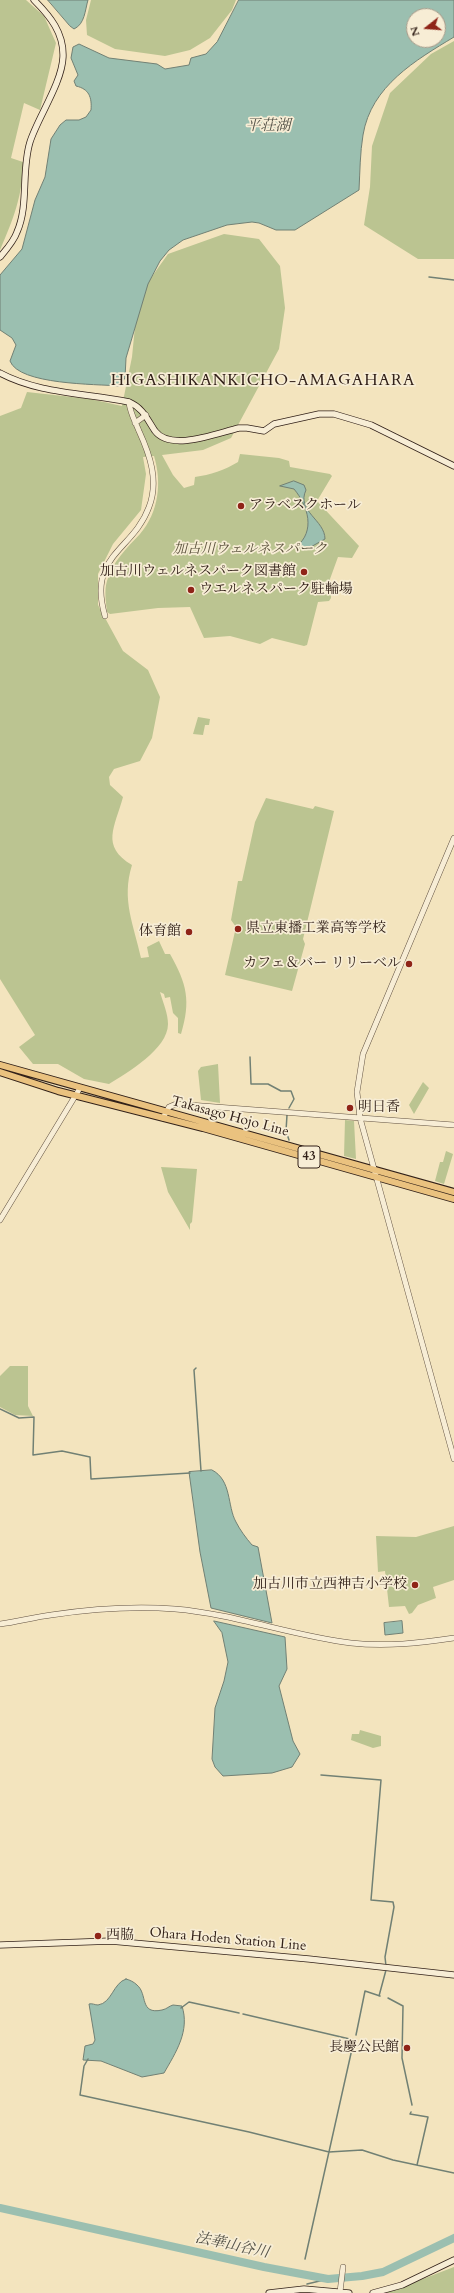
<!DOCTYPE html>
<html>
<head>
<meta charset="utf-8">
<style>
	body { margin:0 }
	#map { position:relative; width:454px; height:2293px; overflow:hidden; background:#f3e4be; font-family:Cardo,serif }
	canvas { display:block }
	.north { position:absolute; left:406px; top:8px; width:40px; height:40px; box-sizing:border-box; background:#f7edd5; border:1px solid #a89b8a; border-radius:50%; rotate:253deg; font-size:11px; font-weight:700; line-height:16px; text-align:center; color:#322119 }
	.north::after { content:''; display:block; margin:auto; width:14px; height:18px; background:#8f2418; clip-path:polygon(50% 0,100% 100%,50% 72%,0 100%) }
</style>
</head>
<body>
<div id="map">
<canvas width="454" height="2293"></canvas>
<div class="north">N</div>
</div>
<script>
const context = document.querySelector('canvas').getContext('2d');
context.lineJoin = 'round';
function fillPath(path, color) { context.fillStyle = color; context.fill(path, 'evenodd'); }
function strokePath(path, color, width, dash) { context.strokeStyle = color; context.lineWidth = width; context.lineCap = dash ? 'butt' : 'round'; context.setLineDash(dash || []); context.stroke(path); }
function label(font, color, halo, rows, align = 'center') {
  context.font = font + ' Cardo,"Noto Serif JP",serif'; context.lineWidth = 3.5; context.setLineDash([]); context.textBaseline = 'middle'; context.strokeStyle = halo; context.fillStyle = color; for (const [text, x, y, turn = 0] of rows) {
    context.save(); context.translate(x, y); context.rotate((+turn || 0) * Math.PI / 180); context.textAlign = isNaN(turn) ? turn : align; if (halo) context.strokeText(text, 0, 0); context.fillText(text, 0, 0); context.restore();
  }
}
fillPath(new Path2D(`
	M 0,0 L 26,0 L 44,16 L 56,43 L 40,110 L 24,103 L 11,158 L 23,162 C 23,195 13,220 0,250 Z
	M 91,0 L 236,0 L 232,10 L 210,38 L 190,50 L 165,56 L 115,49 L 87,35 L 86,20 Z
	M 454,41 L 454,259 L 418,259 L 364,225 L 370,187 L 372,146 L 390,93 L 431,54 Z
	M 224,234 L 259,239 L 280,266 L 285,308 L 279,349 L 231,438 L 203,450 L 162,455 L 173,475 L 184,488 L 194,485 L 195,477 C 210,475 225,470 238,462 L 240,454 L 279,458 L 289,461 L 290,467 L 330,474 L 332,476 L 317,501 L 359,546 L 352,558 L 338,557 L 330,579 L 331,598 L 329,601 L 318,602 L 307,645 L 304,646 L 272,638 L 260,644 L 230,636 L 204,638 L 190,607 L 158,608 L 110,614 L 107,612 C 106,601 104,591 107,581 C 113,561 126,549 140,534 C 159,512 162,482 154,456 L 143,457 L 146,474 L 141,510 L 113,544 L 98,574 L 98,605 L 123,651 L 148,670 L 160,697 L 152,738 L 140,761 L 114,769 L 109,777 L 110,785 L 123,797 C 115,827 100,846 132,865 C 121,900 134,925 141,958 L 149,957 L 147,947 L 159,941 L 165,954 L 170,954 C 187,984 191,1001 181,1034 L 178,1033 L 178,1018 L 173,1013 L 170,997 L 165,998 L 164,994 L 160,992 C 163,1003 168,1013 168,1024 C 168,1049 127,1073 109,1084 L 84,1079 L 58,1064 L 33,1064 L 19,1047 L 35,1035 L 0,979 L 0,416 L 21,408 L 27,392 L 90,399 L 122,406 L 132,357 L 138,296 L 168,254 Z
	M 198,717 L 210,719 L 209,725 L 205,725 L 203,735 L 193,734 Z
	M 266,798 L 313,809 L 315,806 L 334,811 L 303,939 L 305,944 L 292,991 L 225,975 L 236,927 L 231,920 L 238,881 L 242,881 L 255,822 Z
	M 218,1064 L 220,1103 L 201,1100 L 198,1071 L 201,1067 Z
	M 423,1082 L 429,1088 L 414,1114 L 409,1105 Z
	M 345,1120 L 354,1121 L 356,1159 L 344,1156 Z
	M 446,1151 L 453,1154 L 444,1184 L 435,1181 L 440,1162 L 443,1162 Z
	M 161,1167 L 197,1169 L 192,1222 L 190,1224 L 190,1230 L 168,1192 Z
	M 10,1366 L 28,1366 L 28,1406 L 33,1416 L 15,1415 L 0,1407 L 0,1376 Z
	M 454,1526 L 454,1580 L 433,1587 L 436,1598 L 418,1605 L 412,1613 L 409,1614 L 405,1606 L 389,1607 L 385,1571 L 378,1572 L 376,1536 L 416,1537 Z
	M 360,1730 L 381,1736 L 381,1746 L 373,1748 L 351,1740 L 352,1734 L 359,1734 Z
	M 454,2267 L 454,2293 L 386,2293 Z`), '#bbc491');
const water = new Path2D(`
	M 48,0 L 88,0 C 85,10 85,24 74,29 L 70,26 Z
	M 239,0 L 454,0 L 454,37 C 416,60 371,86 363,135 C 360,153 360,171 359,190 L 295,230 L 276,230 L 259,223 L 252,222 L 227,225 L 183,240 L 169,250 L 160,261 L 148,284 L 126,358 L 125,378 L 119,386 C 96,384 19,385 10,361 L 16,345 L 12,338 L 0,330 L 0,275 L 22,249 L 35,200 L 45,177 L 51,139 L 60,125 L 66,120 L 79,120 L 86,117 L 91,110 C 92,97 89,89 76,86 L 74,81 L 78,75 L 71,58 L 73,47 L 79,44 L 109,58 L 157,64 L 165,69 L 189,65 L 191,58 L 206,54 L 217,42 ZM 414,16 L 438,16 L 438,40 L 414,40 Z
	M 294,481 L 304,485 L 306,490 C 296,511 325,520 325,539 L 307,549 L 296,547 C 316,531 308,506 294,489 L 280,486 Z
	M 212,1470 C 232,1480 227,1506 236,1522 C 240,1530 246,1538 252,1545 L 258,1547 L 272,1623 L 211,1608 L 200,1552 L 189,1472 Z
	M 214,1621 L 285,1637 L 287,1669 L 279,1686 L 293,1741 L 300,1754 L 292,1767 L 272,1773 L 223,1776 L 215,1767 L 212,1759 L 215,1708 L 224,1681 L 228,1662 L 222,1633 Z
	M 402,1621 L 403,1633 L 385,1635 L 384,1623 Z
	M 126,1979 C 130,1980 134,1982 137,1985 C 148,1994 139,2015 162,2010 C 167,2009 169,2006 173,2005 L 182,2006 C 190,2031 176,2052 164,2073 L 142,2077 L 101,2061 L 83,2060 L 85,2046 L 93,2044 L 95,2040 L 89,2004 C 92,2003 95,2005 98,2005 C 112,2003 113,1983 126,1979 Z`);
fillPath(water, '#9bbfb0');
strokePath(water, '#718074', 1);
strokePath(new Path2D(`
	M 429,277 L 454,280
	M 250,1057 L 251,1084 L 268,1084 L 281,1091 L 291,1091 L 294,1099 L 289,1108
	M 287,1115 L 286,1131 L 289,1140
	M 196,1368 L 194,1370 L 201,1471
	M 0,1409 L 19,1418 L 34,1417 L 33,1455 L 62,1451 L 90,1457 L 91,1479 L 190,1473
	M 321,1775 L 381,1780 L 371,1900 L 393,1902 L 394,1907 L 385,1957 L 386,1966
	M 379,1996 L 386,1970
	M 388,1998 L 403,2006 L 402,2058 L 412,2105
	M 181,2008 L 189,2002 L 239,2013
	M 243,2014 L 354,2040 L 305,2259
	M 356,2035 L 365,1991 L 380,1996
	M 88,2059 L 84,2066 L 80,2095 L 249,2132 L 329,2152 L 362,2150 L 393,2160 L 454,2173
	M 411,2112 L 410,2114 L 428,2117 L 417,2165
	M 307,2284 L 328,2279`), '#718074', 1.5);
strokePath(new Path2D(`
	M 0,2208 L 264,2267 L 328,2279 L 362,2276 L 383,2272 L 454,2238`), '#9bbfb0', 8);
const tertiary = new Path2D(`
	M 135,423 L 146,415
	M 105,616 C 87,555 133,551 149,507 C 159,481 150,455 139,431 C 135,421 130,413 129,402
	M 454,838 L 363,1054 L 357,1092 L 360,1118 L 454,1459
	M 163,1118 L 169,1107 L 176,1104 L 454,1125
	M 0,1220 L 80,1088
	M 0,1624 C 17,1622 34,1617 51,1615 C 91,1609 134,1606 175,1609 C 235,1614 292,1636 351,1643 C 386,1647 420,1643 454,1638
	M 340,2292 L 343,2267`);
const secondary = new Path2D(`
	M 0,257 C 6,250 14,241 17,232 C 29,205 21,171 30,142 C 38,117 62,83 63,57 C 64,33 50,16 34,0
	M 0,373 C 39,394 87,393 129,402 C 143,408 147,419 155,431 C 171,452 217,433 239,428 L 247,428 L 264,431 L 274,424 L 319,414 L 334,414 L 371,425 L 454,466
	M 0,1945 L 111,1941 L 309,1959 L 454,1975
	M 269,2293 L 304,2289 L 349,2293
	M 373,2293 L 402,2285 L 454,2260`);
const primary = new Path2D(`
	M 0,1065 L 454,1192
	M 0,1072 L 58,1091 L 203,1128 L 454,1199`);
strokePath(tertiary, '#625242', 6);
strokePath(secondary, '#322119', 7);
strokePath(primary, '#322119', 8);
strokePath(tertiary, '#f7edd5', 5);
strokePath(secondary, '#f7edd5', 5.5);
strokePath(primary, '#eac27f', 6);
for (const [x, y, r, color] of [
	[241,506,4,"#8f2418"],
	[304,572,4,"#8f2418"],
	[191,590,4,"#8f2418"],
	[238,929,4,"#8f2418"],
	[189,932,4,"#8f2418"],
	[409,964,4,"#8f2418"],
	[350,1108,4,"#8f2418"],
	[415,1585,4,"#8f2418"],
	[98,1936,4,"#8f2418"],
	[407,2048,4,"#8f2418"]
]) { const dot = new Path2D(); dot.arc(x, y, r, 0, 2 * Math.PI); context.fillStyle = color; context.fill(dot); strokePath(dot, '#f7edd5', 1.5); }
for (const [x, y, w] of [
	[309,1157,22]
]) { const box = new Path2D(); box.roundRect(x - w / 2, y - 11, w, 22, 3); context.fillStyle = '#f7edd5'; context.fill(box); strokePath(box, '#322119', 1); }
label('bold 13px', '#322119', null, [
	["43",309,1157]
]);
label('14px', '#322119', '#f7edd5', [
	["アラベスクホール",249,506],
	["加古川ウェルネスパーク図書館",296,572,"right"],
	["ウエルネスパーク駐輪場",199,590],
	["県立東播工業高等学校",246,929],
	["体育館",181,932,"right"],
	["カフェ＆バー リリーベル",401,964,"right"],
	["明日香",358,1108],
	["加古川市立西神吉小学校",407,1585,"right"],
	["西脇",106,1936],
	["長慶公民館",399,2048,"right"]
], 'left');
label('italic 14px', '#5b523d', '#f7edd5', [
	["加古川ウェルネスパーク",250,550]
]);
label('14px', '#322119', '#f7edd5', [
	["Takasago Hojo Line",230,1117,15],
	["Ohara Hoden Station Line",228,1940,5]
]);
label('italic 15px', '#525046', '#f7edd5', [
	["平荘湖",268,127],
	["法華山谷川",232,2246,12]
]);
context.letterSpacing = '1px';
label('16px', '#322119', '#f7edd5', [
	["HIGASHIKANKICHO-AMAGAHARA",263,381]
]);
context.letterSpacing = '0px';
</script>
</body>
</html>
